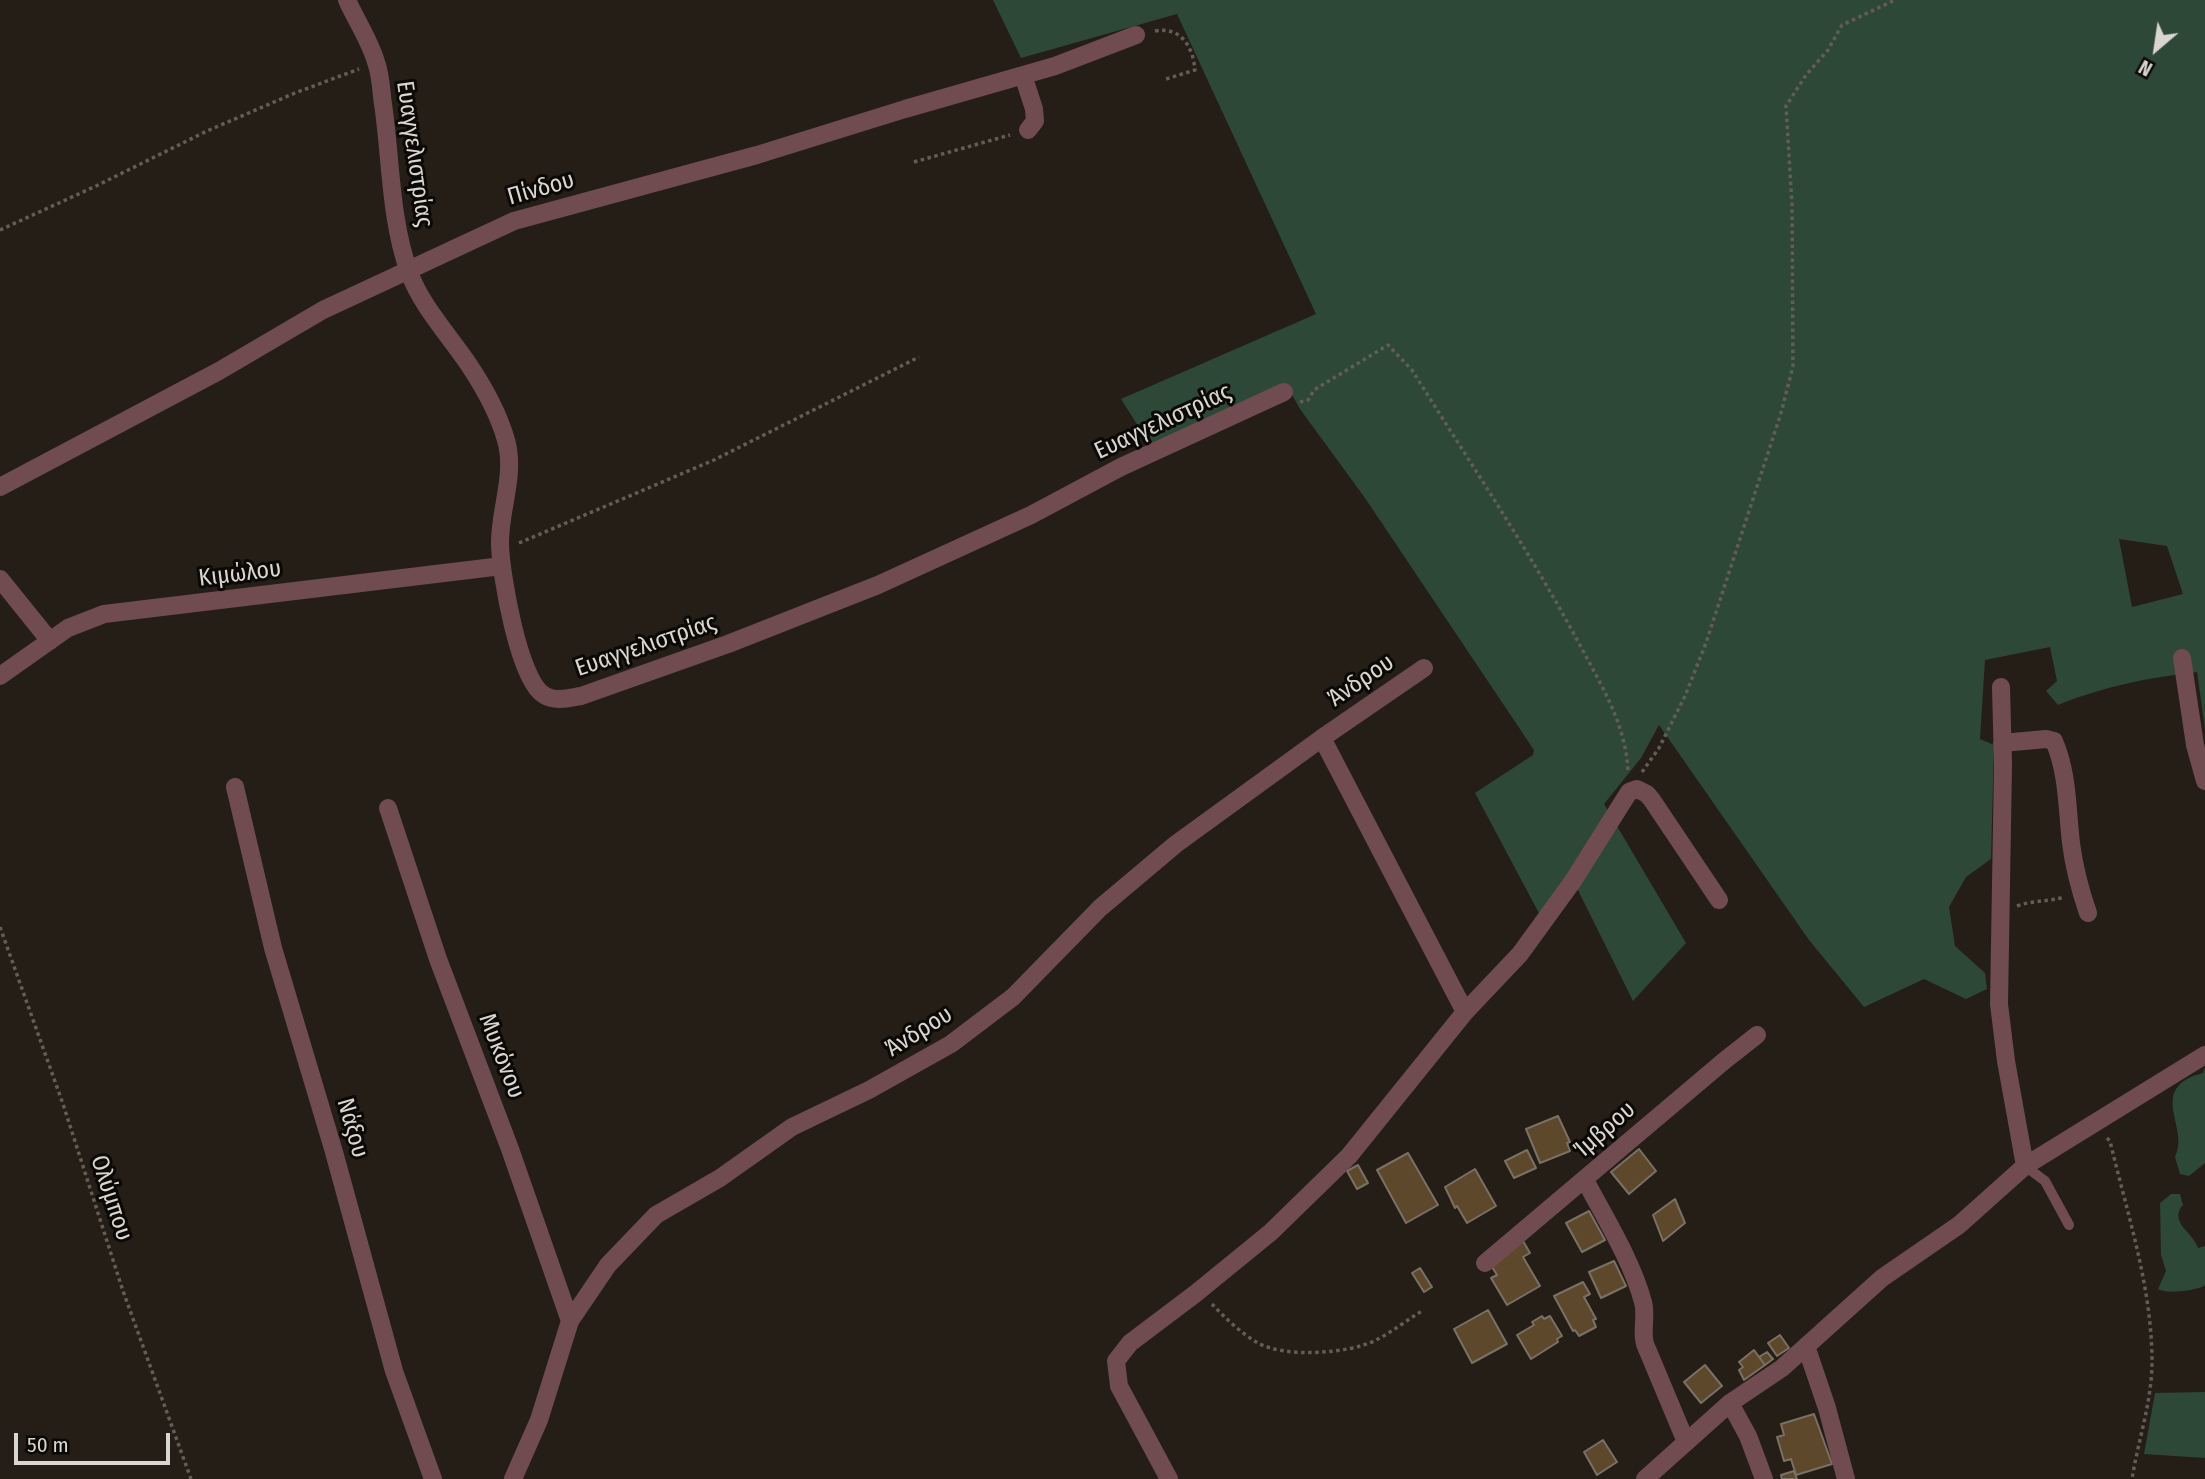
<!DOCTYPE html>
<html>
<head>
<meta charset="utf-8">
<style>
	body { margin:0 }
	#map { position:relative; width:2205px; height:1479px; overflow:hidden; background:#241e16; font-family:"Fira Sans Condensed",sans-serif }
	canvas { display:block }
	.north { position:absolute; left:2121px; top:14px; width:70px; height:70px; -webkit-text-stroke:5px #0b0906; paint-order:stroke; rotate:209deg; font-size:19px; font-weight:700; line-height:28px; text-align:center; color:#d9d5cf }
	.north::after { content:''; display:block; margin:auto; width:24px; height:32px; background:#d9d5cf; clip-path:polygon(50% 0,100% 100%,50% 72%,0 100%) }
	.scale { position:absolute; left:14px; top:1433px; width:156px; height:32px; box-sizing:border-box; border:4px solid #d9d5cf; border-top:0; padding-left:9px; font-size:21px; line-height:24px; white-space:nowrap; color:#d9d5cf; -webkit-text-stroke:5px #0b0906; paint-order:stroke }
</style>
</head>
<body>
<div id="map">
<canvas width="2205" height="1479"></canvas>
<div class="north">N</div>
<div class="scale">50 m</div>
</div>
<script>
const context = document.querySelector('canvas').getContext('2d');
context.lineJoin = 'round';
function fillPath(path, color) { context.fillStyle = color; context.fill(path, 'evenodd'); }
function strokePath(path, color, width, dash) { context.strokeStyle = color; context.lineWidth = width; context.lineCap = dash ? 'butt' : 'round'; context.setLineDash(dash || []); context.stroke(path); }
function label(font, color, halo, rows, align = 'center') {
  context.font = font + ' "Fira Sans Condensed",sans-serif'; context.lineWidth = 6; context.setLineDash([]); context.textBaseline = 'middle'; context.strokeStyle = halo; context.fillStyle = color; for (const [text, x, y, turn = 0] of rows) {
    context.save(); context.translate(x, y); context.rotate((+turn || 0) * Math.PI / 180); context.textAlign = isNaN(turn) ? turn : align; if (halo) context.strokeText(text, 0, 0); context.fillText(text, 0, 0); context.restore();
  }
}
fillPath(new Path2D(`
	M 993,0 L 2205,0 L 2205,729 L 2197,672 C 2147,678 2105,686 2058,705 L 2046,691 L 2057,681 L 2050,647 L 1985,660 L 1980,739 L 1994,745 L 1991,859 L 1966,877 L 1949,907 L 1955,946 L 1985,973 L 1987,989 L 1966,999 L 1924,979 L 1864,1007 L 1809,940 L 1659,725 L 1641,758 L 1604,804 L 1686,943 L 1633,1001 L 1570,874 L 1541,917 L 1475,793 L 1533,755 L 1534,750 L 1365,498 L 1300,409 L 1287,386 L 1150,445 L 1121,399 L 1316,314 L 1177,14 L 1021,58 ZM 2119,539 L 2167,546 L 2183,594 L 2132,607 Z
	M 2205,1067 L 2205,1163 L 2189,1176 L 2180,1174 L 2175,1157 C 2191,1129 2145,1088 2203,1073 Z
	M 2171,1194 L 2180,1194 L 2183,1205 C 2168,1222 2193,1232 2198,1248 L 2205,1246 L 2205,1285 C 2197,1291 2166,1294 2158,1289 L 2166,1271 L 2161,1255 L 2160,1203 Z
	M 2205,1392 L 2205,1458 L 2144,1454 L 2155,1393 Z`), '#2d4837');
const building = new Path2D(`
	M 1558,1116 L 1570,1142 L 1567,1143 L 1570,1151 L 1540,1163 L 1526,1129 Z
	M 1639,1149 L 1656,1171 L 1629,1194 L 1611,1172 Z
	M 1527,1150 L 1536,1168 L 1514,1178 L 1505,1161 Z
	M 1408,1153 L 1438,1205 L 1406,1223 L 1377,1170 Z
	M 1358,1165 L 1368,1183 L 1357,1189 L 1347,1171 Z
	M 1475,1169 L 1496,1206 L 1467,1223 L 1457,1206 L 1455,1208 L 1445,1187 Z
	M 1675,1199 L 1685,1223 L 1663,1241 L 1653,1215 Z
	M 1589,1211 L 1605,1240 L 1582,1252 L 1566,1223 Z
	M 1523,1241 L 1530,1253 L 1523,1257 L 1540,1286 L 1507,1305 L 1491,1278 L 1497,1275 L 1492,1267 Z
	M 1614,1261 L 1626,1286 L 1601,1298 L 1589,1272 Z
	M 1420,1268 L 1432,1287 L 1424,1292 L 1412,1273 Z
	M 1583,1282 L 1590,1294 L 1584,1297 L 1596,1319 L 1593,1320 L 1596,1327 L 1579,1336 L 1575,1330 L 1573,1331 L 1554,1296 Z
	M 1488,1310 L 1507,1344 L 1472,1363 L 1454,1329 Z
	M 1542,1316 L 1544,1319 L 1550,1316 L 1562,1336 L 1557,1339 L 1558,1342 L 1531,1359 L 1517,1335 L 1534,1325 L 1532,1322 Z
	M 1780,1335 L 1789,1348 L 1777,1356 L 1768,1343 Z
	M 1754,1350 L 1765,1365 L 1744,1380 L 1739,1370 L 1743,1367 L 1739,1362 Z
	M 1767,1352 L 1773,1359 L 1765,1365 L 1759,1357 Z
	M 1705,1365 L 1722,1386 L 1701,1403 L 1684,1382 Z
	M 1814,1414 L 1832,1464 L 1796,1475 L 1791,1459 L 1784,1461 L 1777,1437 L 1784,1435 L 1781,1424 Z
	M 1603,1440 L 1617,1462 L 1597,1475 L 1584,1452 Z
	M 1794,1471 L 1797,1479 L 1782,1479 L 1781,1475 Z`);
fillPath(building, '#5e482c');
strokePath(building, '#797066', 2);
strokePath(new Path2D(`
	M 1155,31 C 1181,26 1193,47 1195,70 L 1166,79
	M 914,162 L 1010,135
	M 0,230 L 96,186 L 207,131 L 295,93 L 359,69
	M 1300,402 L 1308,400 L 1314,390 L 1388,345 L 1412,370 C 1470,463 1531,553 1582,649 C 1603,688 1627,728 1628,773
	M 519,543 L 714,460 L 919,357
	M 1642,772 L 1659,748 L 1685,696 L 1706,643 L 1781,413 L 1793,366 L 1792,205 L 1786,106 L 1806,75 L 1828,50 L 1842,25 L 1895,0
	M 2017,906 C 2033,900 2048,902 2064,897
	M 0,927 L 63,1104 L 123,1291 L 191,1479
	M 2107,1138 L 2110,1141 C 2127,1213 2152,1287 2152,1362 C 2152,1401 2138,1441 2132,1479
	M 1212,1304 C 1225,1318 1242,1334 1258,1343 C 1285,1358 1349,1354 1376,1340 C 1392,1332 1407,1320 1422,1311`), '#625d55', 3.5, [3.5, 3.5]);
strokePath(new Path2D(`
	M 2025,1166 L 2045,1181 L 2069,1225`), '#704c51', 10);
strokePath(new Path2D(`
	M 347,0 C 356,20 370,41 376,62 C 381,75 381,91 383,104 C 391,158 390,220 409,272 C 422,307 448,334 469,365 C 485,389 498,412 506,440 C 516,475 499,511 500,545 C 501,575 519,681 544,695 C 555,702 569,698 581,696 L 728,644 L 878,585 L 1031,515 L 1121,467 L 1284,392
	M 1023,75 L 1034,109 L 1035,121 L 1028,130
	M 0,487 L 219,371 L 323,310 L 514,221 L 757,155 L 905,109 L 1055,66 L 1136,35
	M 0,579 L 50,641
	M 2182,658 L 2195,745 L 2205,781
	M 0,676 L 68,628 L 104,614 L 502,566
	M 2001,687 L 2003,765 L 1999,1004 L 2006,1061 L 2025,1166
	M 1322,738 L 1465,1012
	M 2002,743 L 2046,739 L 2054,741 C 2068,773 2067,809 2071,843 C 2074,867 2080,890 2088,913
	M 235,787 L 273,948 L 334,1152 L 394,1371 L 433,1479
	M 388,808 L 438,959 L 510,1149 L 570,1321
	M 1585,1180 C 1605,1218 1632,1261 1643,1302 C 1647,1317 1641,1330 1645,1344 L 1686,1442
	M 1485,1263 L 1724,1061 L 1757,1035
	M 1806,1346 L 1827,1408 L 1846,1479
	M 1730,1403 L 1748,1436 L 1764,1479
	M 513,1479 L 539,1420 L 570,1321 L 608,1265 L 656,1215 L 720,1178 L 792,1127 L 869,1090 L 951,1044 L 1013,997 L 1100,908 L 1176,844 L 1322,738 L 1424,668
	M 1169,1479 L 1119,1386 L 1116,1361 L 1130,1343 L 1195,1294 L 1271,1232 L 1349,1156 L 1465,1012 L 1520,954 L 1573,881 L 1629,792 L 1637,789 L 1647,794 L 1652,800 L 1719,900
	M 1645,1479 L 1730,1403 L 1782,1368 L 1882,1278 L 1959,1225 L 2025,1166 L 2205,1055`), '#704c51', 18);
label('24px', '#d9d5cf', '#0b0906', [
	["Ευαγγελιστρίας",414,154,82],
	["Πίνδου",541,189,-16],
	["Ευαγγελιστρίας",1163,422,-25],
	["Κιμώλου",240,574,-7],
	["Ευαγγελιστρίας",646,646,-19],
	["Άνδρου",1361,681,-34],
	["Άνδρου",919,1032,-32],
	["Μυκόνου",501,1056,69],
	["Νάξου",352,1128,74],
	["Ίμβρου",1605,1130,-41],
	["Ολύμπου",111,1198,72]
]);
</script>
</body>
</html>
